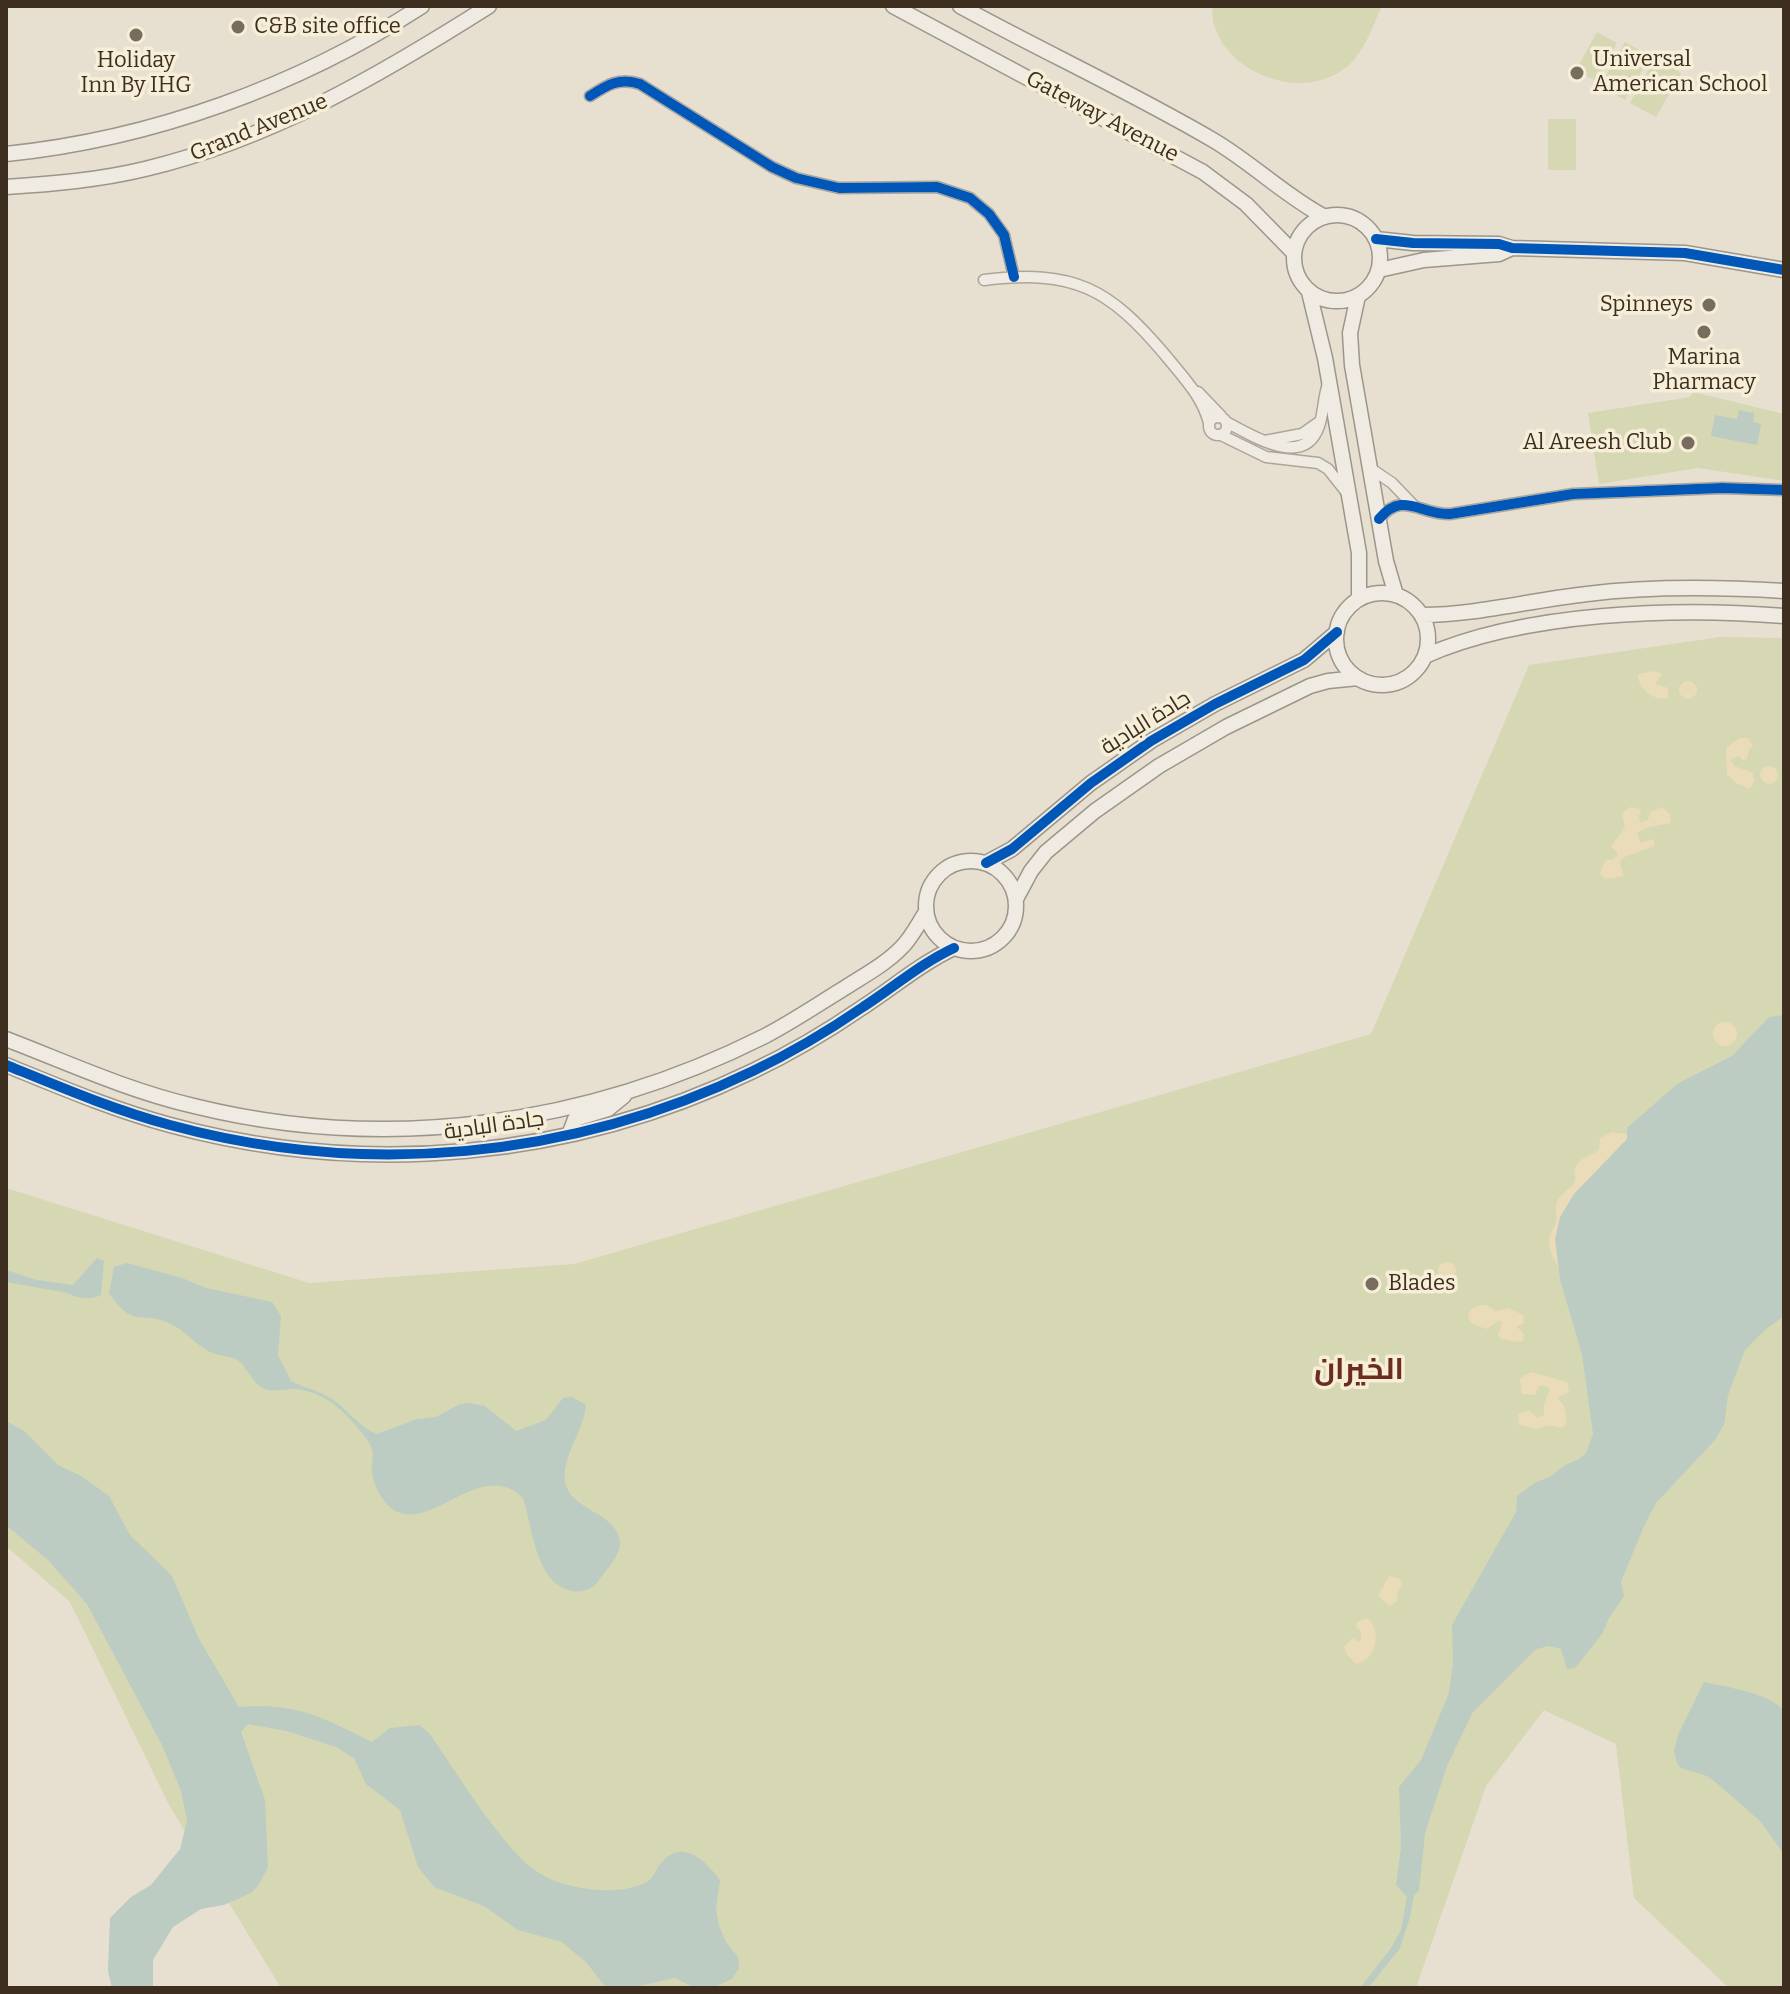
<!DOCTYPE html>
<html>
<head>
<meta charset="utf-8">
<style>
	body { margin:0 }
	#map { position:relative; width:1790px; height:1994px; overflow:hidden; background:#e7e0d1; font-family:Bitter,serif }
	canvas { display:block }
	.frame { position:absolute; inset:0; border:8px solid #3d2e20; pointer-events:none }
</style>
</head>
<body>
<div id="map">
<canvas width="1790" height="1994"></canvas>
<div class="frame"></div>
</div>
<script>
const context = document.querySelector('canvas').getContext('2d');
context.lineJoin = 'round';
function fillPath(path, color) { context.fillStyle = color; context.fill(path, 'evenodd'); }
function strokePath(path, color, width, dash) { context.strokeStyle = color; context.lineWidth = width; context.lineCap = dash ? 'butt' : 'round'; context.setLineDash(dash || []); context.stroke(path); }
function label(font, color, halo, rows, align = 'center') {
  context.font = font + ' Bitter,Cairo,serif'; context.lineWidth = 7; context.setLineDash([]); context.textBaseline = 'middle'; context.strokeStyle = halo; context.fillStyle = color; for (const [text, x, y, turn = 0] of rows) {
    context.save(); context.translate(x, y); context.rotate((+turn || 0) * Math.PI / 180); context.textAlign = isNaN(turn) ? turn : align; if (halo) context.strokeText(text, 0, 0); context.fillText(text, 0, 0); context.restore();
  }
}
fillPath(new Path2D(`
	M 1212,6 L 1382,6 C 1373,25 1365,51 1348,66 C 1306,102 1230,77 1214,25 C 1212,19 1213,12 1212,6 Z
	M 1597,32 L 1617,43 L 1596,81 L 1576,70 Z
	M 1625,42 L 1650,56 L 1625,100 L 1600,86 Z
	M 1655,58 L 1681,73 L 1656,117 L 1630,103 Z
	M 1548,119 L 1576,119 L 1576,170 L 1548,170 Z
	M 1693,392 L 1784,414 L 1784,481 L 1698,468 L 1599,484 L 1588,413 L 1690,397 Z
	M 1720,637 L 1784,638 L 1784,1988 L 1729,1988 L 1634,1898 L 1616,1744 L 1544,1710 L 1486,1786 L 1416,1988 L 281,1988 L 169,1805 L 70,1602 L 6,1546 L 6,1188 L 309,1283 L 574,1264 L 1371,1034 L 1529,665 Z`), '#d6d7b3');
fillPath(new Path2D(`
	M 1654,671 L 1662,674 L 1655,684 L 1668,688 L 1668,698 C 1655,702 1637,688 1638,674 Z
	M1679 690a9 9 0 1 1 18 0a9 9 0 1 1-18 0Z
	M 1739,738 L 1748,738 L 1753,746 L 1749,750 L 1747,759 L 1743,760 L 1738,756 L 1731,760 L 1734,766 L 1752,772 L 1755,781 L 1749,789 L 1736,783 L 1727,775 L 1726,748 Z
	M1760 775a9 9 0 1 1 18 0a9 9 0 1 1-18 0Z
	M 1630,807 L 1641,809 L 1639,817 L 1641,823 L 1648,820 L 1650,812 L 1662,807 L 1670,814 L 1671,823 L 1649,827 L 1637,833 L 1640,843 L 1654,839 L 1654,846 L 1622,858 L 1620,863 L 1624,876 L 1605,879 L 1600,873 L 1606,859 L 1612,860 L 1617,856 L 1618,853 L 1612,848 L 1612,845 L 1625,828 L 1622,813 Z
	M1713 1034a12 12 0 1 1 24 0a12 12 0 1 1-24 0Z
	M 1612,1132 L 1633,1135 L 1561,1270 C 1556,1265 1548,1248 1549,1240 C 1549,1234 1555,1228 1556,1222 C 1557,1215 1555,1208 1557,1202 C 1562,1188 1581,1189 1574,1171 L 1579,1161 L 1599,1150 L 1600,1138 Z
	M1438 1271a9 9 0 1 1 18 0a9 9 0 1 1-18 0Z
	M 1487,1305 L 1495,1311 L 1509,1308 L 1523,1315 L 1524,1324 L 1516,1326 L 1524,1334 L 1523,1341 L 1518,1342 L 1501,1339 L 1498,1335 L 1502,1323 L 1499,1320 L 1487,1329 L 1474,1325 L 1468,1318 C 1469,1306 1478,1305 1487,1305 Z
	M 1531,1372 L 1567,1382 L 1569,1392 L 1557,1398 L 1564,1405 L 1567,1422 L 1563,1428 L 1547,1425 L 1538,1429 L 1519,1425 L 1518,1414 L 1528,1410 L 1538,1418 L 1544,1415 L 1544,1404 L 1550,1389 L 1543,1385 L 1539,1386 L 1535,1395 L 1522,1394 L 1520,1378 Z
	M 1389,1576 L 1399,1578 L 1402,1585 L 1398,1591 L 1397,1601 L 1390,1606 L 1378,1596 Z
	M 1368,1618 C 1382,1633 1377,1660 1356,1664 L 1348,1656 L 1344,1647 L 1353,1638 L 1358,1642 L 1361,1640 L 1361,1631 L 1356,1627 L 1357,1622 Z`), '#eadcb9');
fillPath(new Path2D(`
	M 1739,410 L 1754,413 L 1753,422 L 1761,424 L 1757,445 L 1711,436 L 1715,415 L 1737,419 Z
	M 1784,1015 L 1784,1316 L 1766,1329 L 1745,1350 L 1728,1395 L 1724,1424 L 1715,1440 L 1656,1503 L 1644,1526 L 1621,1582 L 1624,1596 L 1609,1618 L 1602,1634 L 1575,1668 L 1567,1669 L 1561,1649 L 1549,1646 L 1536,1649 L 1473,1712 L 1468,1722 L 1447,1766 L 1425,1833 L 1419,1891 L 1414,1895 L 1410,1917 L 1400,1948 L 1368,1988 L 1360,1988 L 1391,1948 L 1401,1930 L 1407,1897 L 1396,1885 L 1401,1847 L 1399,1787 L 1421,1760 L 1449,1693 L 1453,1665 L 1452,1625 L 1516,1512 L 1517,1496 L 1536,1482 L 1550,1477 L 1565,1465 L 1579,1459 L 1586,1453 L 1593,1434 L 1582,1354 L 1560,1280 L 1555,1239 L 1560,1217 L 1574,1194 L 1627,1139 L 1627,1128 L 1677,1084 L 1732,1056 L 1769,1017 Z
	M 97,1258 L 104,1261 L 101,1295 C 90,1300 78,1299 68,1293 L 6,1282 L 6,1270 L 37,1280 L 73,1285 Z
	M 127,1263 L 182,1278 L 206,1288 L 272,1302 L 281,1316 L 278,1355 L 291,1381 C 304,1388 318,1390 332,1399 C 348,1410 359,1427 377,1434 L 417,1419 L 436,1417 L 460,1404 L 469,1403 L 485,1406 L 516,1431 L 546,1420 L 563,1398 L 572,1397 L 586,1405 C 584,1431 562,1455 565,1481 C 569,1511 619,1512 620,1543 C 620,1556 606,1570 599,1580 C 593,1589 583,1593 572,1591 C 535,1583 533,1528 523,1498 C 482,1458 435,1528 398,1512 C 385,1507 374,1487 372,1473 C 371,1466 374,1456 372,1449 C 370,1439 345,1413 337,1407 C 326,1397 308,1389 293,1389 C 282,1389 273,1393 263,1388 C 253,1383 247,1368 239,1361 C 233,1356 218,1356 210,1352 C 196,1345 185,1330 171,1324 C 140,1309 135,1331 109,1293 L 114,1267 Z
	M 6,1421 L 24,1431 L 58,1465 L 81,1476 L 109,1496 L 130,1535 L 172,1576 L 199,1639 L 239,1707 C 294,1702 324,1718 372,1742 L 390,1728 L 419,1725 L 429,1733 C 455,1770 504,1851 539,1873 C 566,1890 618,1897 647,1882 C 653,1879 656,1869 661,1863 C 682,1838 705,1860 720,1880 L 716,1908 L 719,1926 L 726,1942 L 738,1957 L 739,1968 L 732,1979 L 712,1988 L 695,1988 L 675,1978 L 630,1988 L 610,1988 L 603,1984 L 586,1962 L 562,1942 L 518,1930 L 484,1906 L 434,1887 L 418,1867 L 400,1810 L 366,1784 L 354,1758 L 336,1747 L 287,1731 L 248,1724 L 241,1732 L 265,1800 L 268,1867 L 258,1886 L 251,1893 L 224,1905 L 201,1909 L 173,1927 L 153,1960 L 153,1988 L 112,1988 L 108,1971 L 110,1918 L 131,1897 L 151,1885 L 180,1849 L 187,1821 L 181,1791 L 162,1745 L 87,1604 L 48,1560 L 6,1525 Z
	M 1704,1682 C 1726,1687 1770,1693 1784,1711 L 1784,1854 L 1760,1821 L 1719,1785 L 1707,1776 L 1681,1768 L 1677,1763 L 1674,1750 L 1678,1735 Z`), '#bcccc2');
const street = new Path2D(`
	M 590,96 C 607,85 619,77 640,84 L 772,167 L 796,178 L 839,188 L 937,187 L 970,198 L 989,214 L 1004,235 L 1014,277
	M 984,280 C 1074,269 1109,288 1166,356 C 1183,377 1202,396 1209,423
	M 1198,392 L 1221,416
	M1209 426a9 9 0 1 1 18 0a9 9 0 1 1-18 0Z
	M 1228,423 C 1253,436 1304,469 1319,426 C 1324,412 1323,398 1328,384
	M 1221,435 L 1266,457 L 1318,463 L 1328,469 L 1347,493
	M 1265,441 L 1302,434 L 1319,422
	M 1370,468 L 1392,483 L 1415,507
	M 1379,519 C 1403,490 1420,515 1450,514 L 1573,494 L 1722,488 L 1784,490`);
const secondary = new Path2D(`
	M 893,6 L 1203,172 L 1246,204 L 1293,252
	M 960,6 C 1044,52 1131,92 1213,140 C 1252,163 1284,195 1323,216
	M 6,154 C 153,139 298,86 422,6
	M 6,187 C 52,184 100,180 145,169 C 271,139 380,75 489,6
	M1294 258a43 43 0 1 1 86 0a43 43 0 1 1-86 0Z
	M 1376,239 L 1413,243 L 1499,244 L 1512,248 L 1685,253 L 1784,270
	M 1379,270 L 1424,260 L 1499,254 L 1512,248
	M 1309,292 L 1325,358 L 1359,553 L 1359,599
	M 1358,296 L 1350,333 L 1352,365 L 1386,561 L 1396,595
	M1336 639a46 46 0 1 1 92 0a46 46 0 1 1-92 0Z
	M 1422,615 C 1477,615 1531,600 1587,594 C 1652,586 1718,587 1784,591
	M 1425,656 C 1524,612 1677,607 1784,616
	M926 906a45 45 0 1 1 90 0a45 45 0 1 1-90 0Z
	M 986,863 L 1012,849 L 1091,783 L 1151,741 L 1215,704 L 1304,660 L 1337,632
	M 1016,899 L 1031,871 L 1046,852 L 1095,811 L 1159,766 L 1226,727 L 1310,686 L 1328,681 L 1358,678
	M 6,1039 C 68,1063 129,1091 194,1106 C 388,1154 588,1125 765,1036 C 792,1022 817,1005 843,989 C 863,976 886,964 902,947 C 912,937 918,924 926,912
	M 6,1065 C 60,1087 114,1110 170,1125 C 365,1178 571,1159 753,1071 C 791,1053 828,1031 863,1007 C 894,987 920,964 954,948
	M 569,1135 L 575,1119 L 608,1109 L 624,1096`);
strokePath(street, '#ada599', 13);
strokePath(secondary, '#9c958a', 17);
strokePath(street, '#efebe3', 10);
strokePath(secondary, '#efebe3', 14);
strokePath(new Path2D(`
	M 590,96 C 607,85 619,77 640,84 L 772,167 L 796,178 L 839,188 L 937,187 L 970,198 L 989,214 L 1004,235 L 1014,277
	M 1376,239 L 1413,243 L 1499,244 L 1512,248 L 1685,253 L 1784,270
	M 1379,519 C 1403,490 1420,515 1450,514 L 1573,494 L 1722,488 L 1784,490
	M 986,863 L 1012,849 L 1091,783 L 1151,741 L 1215,704 L 1304,660 L 1337,632
	M 6,1065 C 60,1087 114,1110 170,1125 C 365,1178 571,1159 753,1071 C 791,1053 828,1031 863,1007 C 894,987 920,964 954,948`), '#0057b8', 10);
for (const [x, y, r, color] of [
	[238,27,8,"#786c5e"],
	[136,35,8,"#786c5e"],
	[1577,73,8,"#786c5e"],
	[1709,305,8,"#786c5e"],
	[1704,332,8,"#786c5e"],
	[1688,443,8,"#786c5e"],
	[1372,1284,8,"#786c5e"]
]) { const dot = new Path2D(); dot.arc(x, y, r, 0, 2 * Math.PI); context.fillStyle = color; context.fill(dot); strokePath(dot, '#f7eed8', 3); }
label('22px', '#3d2e20', '#f7eed8', [
	["C&B site office",254,27],
	["Universal",1593,60],
	["American School",1593,85],
	["Holiday",136,61,"center"],
	["Inn By IHG",136,86,"center"],
	["Spinneys",1693,305,"right"],
	["Marina",1704,358,"center"],
	["Pharmacy",1704,383,"center"],
	["Al Areesh Club",1672,443,"right"],
	["Blades",1388,1284]
], 'left');
label('22px', '#3d2e20', '#f7eed8', [
	["Gateway Avenue",1102,117,28],
	["Grand Avenue",259,128,-22],
	["جادة البادية",1146,723,-32],
	["جادة البادية",494,1126,-8]
]);
label('bold 30px', '#6b2e1e', '#f7eed8', [
	["الخيران",1359,1371]
]);
</script>
</body>
</html>
